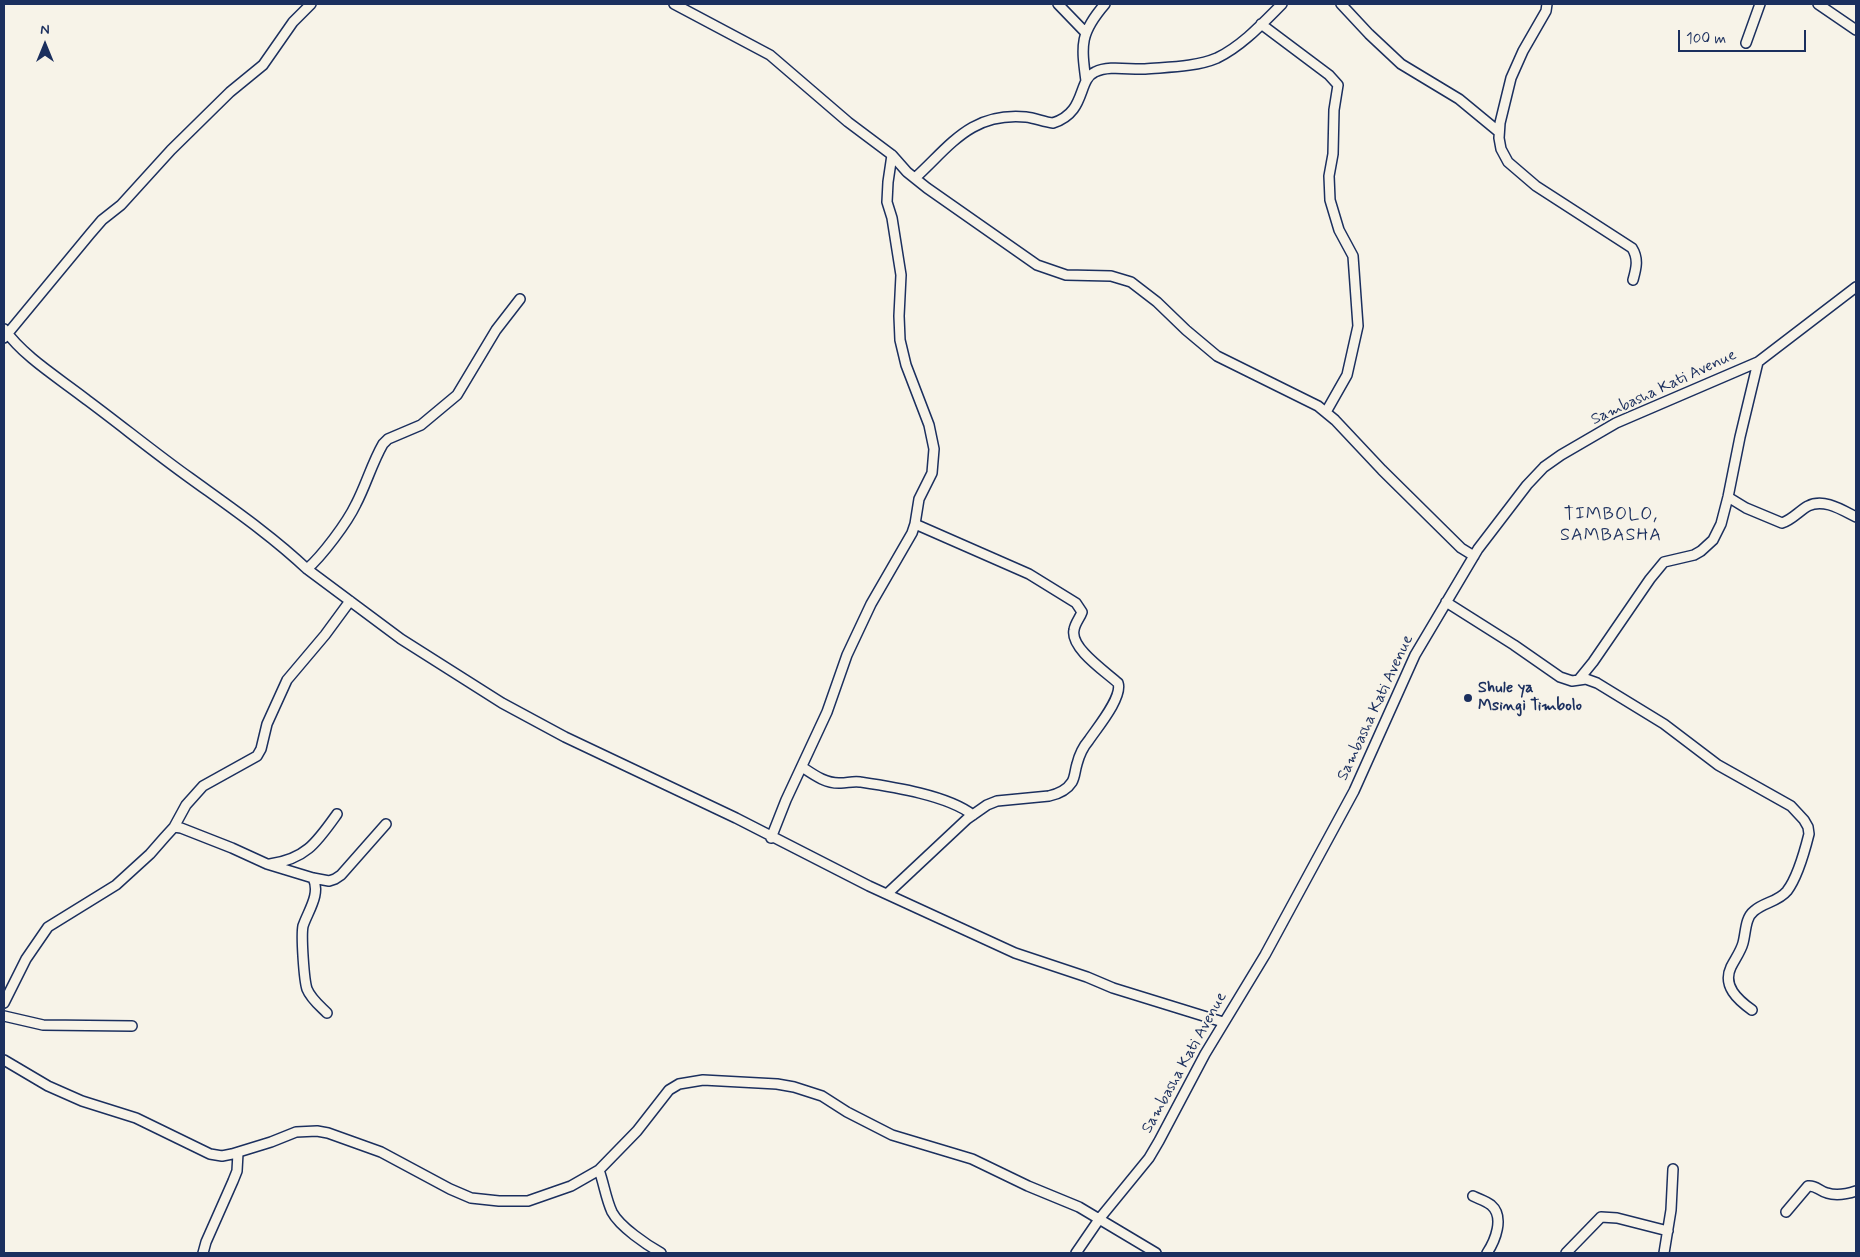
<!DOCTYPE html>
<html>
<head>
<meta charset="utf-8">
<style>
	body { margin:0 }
	#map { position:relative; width:1860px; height:1257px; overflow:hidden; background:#f7f3e8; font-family:Mynerve,sans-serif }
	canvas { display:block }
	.frame { position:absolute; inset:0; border:5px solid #1b2f5e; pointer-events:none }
	.north { position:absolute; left:20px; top:20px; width:50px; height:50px; -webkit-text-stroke:4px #f7f3e8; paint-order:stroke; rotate:0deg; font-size:14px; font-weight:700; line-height:20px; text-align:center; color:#1b2f5e }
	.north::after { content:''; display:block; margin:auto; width:18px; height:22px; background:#1b2f5e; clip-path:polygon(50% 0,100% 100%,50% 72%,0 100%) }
	.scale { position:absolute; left:1678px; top:30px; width:128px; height:22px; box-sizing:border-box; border:2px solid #1b2f5e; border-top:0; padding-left:6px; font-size:15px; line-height:18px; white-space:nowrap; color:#1b2f5e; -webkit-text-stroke:4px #f7f3e8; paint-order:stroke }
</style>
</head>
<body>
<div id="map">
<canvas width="1860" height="1257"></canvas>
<div class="frame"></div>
<div class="north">N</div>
<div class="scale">100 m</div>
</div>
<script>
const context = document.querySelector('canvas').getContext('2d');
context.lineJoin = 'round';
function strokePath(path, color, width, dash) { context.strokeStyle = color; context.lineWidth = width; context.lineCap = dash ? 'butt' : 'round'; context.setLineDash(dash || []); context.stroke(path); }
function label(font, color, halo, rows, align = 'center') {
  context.font = font + ' Mynerve,sans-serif'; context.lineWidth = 4; context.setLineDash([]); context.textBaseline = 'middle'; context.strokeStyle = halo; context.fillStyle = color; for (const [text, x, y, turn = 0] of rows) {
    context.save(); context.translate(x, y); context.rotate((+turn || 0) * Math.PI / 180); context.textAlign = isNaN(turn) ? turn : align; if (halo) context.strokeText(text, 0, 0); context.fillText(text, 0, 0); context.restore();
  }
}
const street = new Path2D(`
	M 674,4 L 770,55 L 848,122 L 892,155 L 907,172 L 927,188 L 1037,265 L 1066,275 L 1111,276 L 1131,282 L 1157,302 L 1186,330 L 1217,356 L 1318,406 L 1335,420 L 1382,470 L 1461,548 L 1474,556
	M 1058,4 L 1085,32
	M 1341,4 L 1369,34 L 1401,64 L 1459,99 L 1499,132
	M 1547,4 L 1546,11 L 1523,51 L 1511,78 L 1500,123 L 1499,138 L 1501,149 L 1508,162 L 1536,186 L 1632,248 C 1639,259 1636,269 1633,280
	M 1818,4 L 1856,30
	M 1261,24 L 1329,75 L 1338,85 L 1334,110 L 1333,154 L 1329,176 L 1330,200 L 1339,230 L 1353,256 L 1358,326 L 1347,375 L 1326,412
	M 1746,43 L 1760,4
	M 1086,81 C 1081,44 1080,33 1105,4
	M 915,178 C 951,145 971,112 1026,117 C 1035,118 1044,122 1053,123 C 1087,112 1077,80 1095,72 C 1109,65 1130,70 1145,69 C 1167,67 1196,67 1217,58 C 1242,46 1263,23 1282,4
	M 4,329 C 25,358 59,378 87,400 C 122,426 155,453 190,478 C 230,507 271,535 307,569 L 401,639 L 502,703 L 565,737 L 736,818 L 869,886 L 1015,953 L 1087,977 L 1113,988 L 1223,1022
	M 4,338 L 90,234 L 102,220 L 121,205 L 171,150 L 230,92 L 263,65 L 293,22 L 311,4
	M 1728,497 L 1746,508 L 1782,523 C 1792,520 1799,511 1808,506 C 1824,498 1842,510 1856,517
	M 307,569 C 322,556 347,523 356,504 C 366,485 372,463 383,444 L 388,439 L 421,425 L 457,395 L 496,330 L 520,299
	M 1446,602 L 1514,645 L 1560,677 L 1572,681 L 1586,679 L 1597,683 L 1664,724 L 1718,765 L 1791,806 L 1804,820 L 1808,827 L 1809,834 C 1805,850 1797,878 1787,891 C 1778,902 1764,902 1754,911 C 1745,918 1746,932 1743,943 C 1741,951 1735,959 1731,967 C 1722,986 1738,1000 1752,1010
	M 1580,678 L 1593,662 L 1650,579 L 1664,562 L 1694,555 L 1701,551 L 1713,540 L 1721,524 L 1728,497 L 1740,437 L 1758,362
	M 802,767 C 814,775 826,784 841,783 C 847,783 853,781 860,782 C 893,787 947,795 973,815
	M 174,827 L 181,828 L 232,848 L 267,864 L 313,878 L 329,881 L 335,879 L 341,875 L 386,824
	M 771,838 L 786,800 L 827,712 L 847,655 L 871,604 L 912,533 L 915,524 L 919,499 L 932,473 L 934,449 L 929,425 L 906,365 L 900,340 L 899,316 L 901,275 L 892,218 L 887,202 L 888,182 L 892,155
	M 270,864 C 306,859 317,842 337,814
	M 313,878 C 321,894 308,911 303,926 C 301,936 304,980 307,989 C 311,999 320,1006 327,1013
	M 888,893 L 967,819 L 987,805 L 997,801 L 1049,796 C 1058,794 1067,790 1072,782 C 1075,777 1075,770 1077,764 C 1079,756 1083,747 1089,740 C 1097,728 1123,697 1118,683 C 1106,672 1070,648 1074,630 C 1075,623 1080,618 1082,612 L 1076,603 L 1029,574 L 915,524
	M 4,1003 L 26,959 L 48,927 L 116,885 L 150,854 L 164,838 L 174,827 L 186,805 L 203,786 L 257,756 L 261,749 L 267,724 L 287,680 L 325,635 L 350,601
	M 4,1016 L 43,1025 L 132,1026
	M 4,1060 L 48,1086 L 82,1101 L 136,1118 L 210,1154 L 222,1156 L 232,1154 L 271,1142 L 296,1132 L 317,1131 L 328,1133 L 381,1152 L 450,1189 L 471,1198 L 499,1201 L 528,1201 L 571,1186 L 599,1170 L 637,1131 L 669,1090 L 679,1084 L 703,1080 L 777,1084 L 794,1087 L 822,1096 L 847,1112 L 892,1135 L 972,1159 L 1028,1186 L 1079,1207 L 1156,1253
	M 599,1170 C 604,1184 606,1199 612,1212 C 620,1227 647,1245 661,1253
	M 1473,1196 C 1479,1199 1486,1201 1491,1205 C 1505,1217 1495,1241 1487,1253
	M 1786,1212 L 1808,1186 C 1816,1185 1819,1191 1827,1193 C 1836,1196 1847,1194 1856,1191
	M 203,1253 L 206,1242 L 233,1181 L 237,1171 L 238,1153
	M 1076,1253 L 1100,1218 L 1149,1158 L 1159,1141 L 1205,1054 L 1265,955 L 1354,791 L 1415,655 L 1478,549 L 1527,485 L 1544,467 L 1561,455 L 1616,423 L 1758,362 L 1856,287
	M 1566,1253 L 1601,1217 L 1617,1218 L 1668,1231
	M 1664,1253 L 1671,1210 L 1673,1169`);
strokePath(street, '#1b2f5e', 12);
strokePath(street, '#f7f3e8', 9);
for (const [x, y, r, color] of [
	[1468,698,5,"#1b2f5e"]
]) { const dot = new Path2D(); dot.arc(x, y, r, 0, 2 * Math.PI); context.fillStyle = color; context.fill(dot); strokePath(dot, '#f7f3e8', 2); }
label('16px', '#1b2f5e', '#f7f3e8', [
	["Sambasha Kati Avenue",1664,388,-25],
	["Sambasha Kati Avenue",1376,708,-65],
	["Sambasha Kati Avenue",1185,1063,-61]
]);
label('bold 16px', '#1b2f5e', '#f7f3e8', [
	["Shule ya",1478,689],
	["Msingi Timbolo",1478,707]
], 'left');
context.letterSpacing = '1px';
label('18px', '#1b2f5e', '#f7f3e8', [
	["TIMBOLO,",1611,515],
	["SAMBASHA",1611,536]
]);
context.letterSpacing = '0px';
</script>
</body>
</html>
